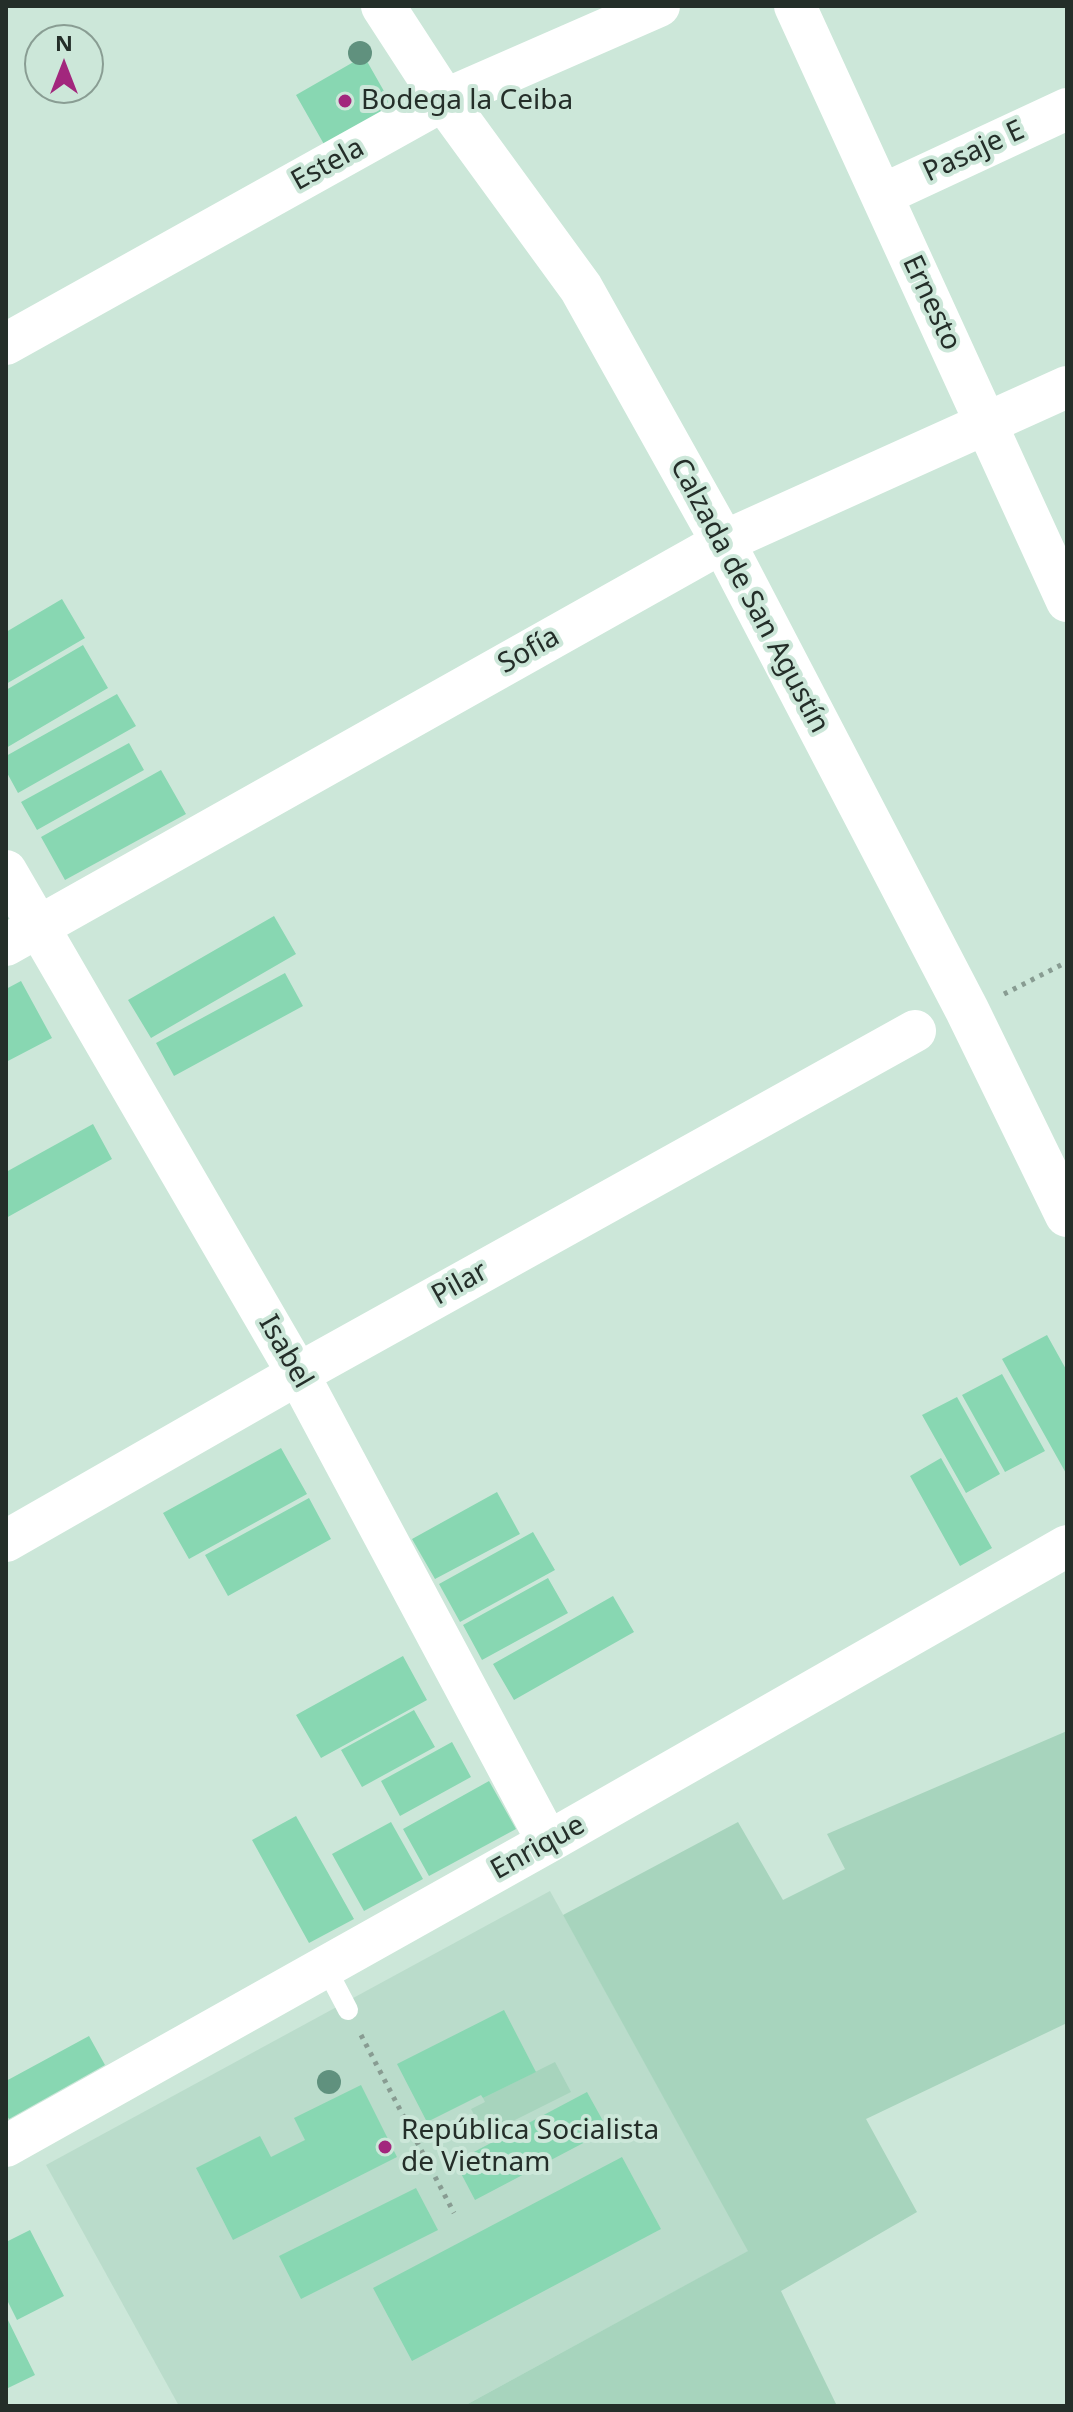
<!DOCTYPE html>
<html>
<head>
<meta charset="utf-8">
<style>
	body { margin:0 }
	#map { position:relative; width:1073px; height:2412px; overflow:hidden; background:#cce7d9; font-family:"Noto Sans",sans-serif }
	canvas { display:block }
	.frame { position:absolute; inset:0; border:8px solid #242e29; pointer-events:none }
	.north { position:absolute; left:24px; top:24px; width:80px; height:80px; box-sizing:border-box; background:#cce7d9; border:2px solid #899d93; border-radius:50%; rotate:0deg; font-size:22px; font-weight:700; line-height:32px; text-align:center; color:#242e29 }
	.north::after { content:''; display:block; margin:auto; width:28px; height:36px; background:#a2277d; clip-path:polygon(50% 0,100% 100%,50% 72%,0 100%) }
</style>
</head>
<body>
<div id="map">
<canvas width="1073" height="2412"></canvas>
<div class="frame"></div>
<div class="north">N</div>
</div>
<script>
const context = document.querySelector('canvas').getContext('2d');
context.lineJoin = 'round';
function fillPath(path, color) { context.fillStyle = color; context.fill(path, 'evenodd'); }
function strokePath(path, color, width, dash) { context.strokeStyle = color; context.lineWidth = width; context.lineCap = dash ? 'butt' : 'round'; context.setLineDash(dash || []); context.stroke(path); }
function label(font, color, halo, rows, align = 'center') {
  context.font = font + ' "Noto Sans",sans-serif'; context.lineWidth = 8; context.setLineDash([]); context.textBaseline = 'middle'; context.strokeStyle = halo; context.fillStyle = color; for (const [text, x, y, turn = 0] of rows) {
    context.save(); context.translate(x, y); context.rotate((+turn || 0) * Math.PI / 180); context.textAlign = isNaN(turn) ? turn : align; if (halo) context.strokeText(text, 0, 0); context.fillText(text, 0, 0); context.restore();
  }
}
fillPath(new Path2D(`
	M 550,1891 L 749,2251 L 464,2406 L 179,2406 L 46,2165 Z`), '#badccb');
fillPath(new Path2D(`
	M 1067,1731 L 1067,2023 L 866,2119 L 917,2212 L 781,2291 L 837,2406 L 464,2406 L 748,2251 L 563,1915 L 738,1822 L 783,1900 L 845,1869 L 827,1834 Z
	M 555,2062 L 571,2092 L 485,2135 L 471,2109 L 485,2102 L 483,2098 Z`), '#a7d4bd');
fillPath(new Path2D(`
	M 364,56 L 393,107 L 325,146 L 296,95 Z
	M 62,599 L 85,638 L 6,684 L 6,632 Z
	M 83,645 L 108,688 L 6,748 L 6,690 Z
	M 117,694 L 136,726 L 18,793 L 6,771 L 6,756 Z
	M 129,743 L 144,770 L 37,830 L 21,802 Z
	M 161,770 L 186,814 L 65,880 L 41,837 Z
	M 274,916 L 296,954 L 151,1038 L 128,1000 Z
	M 285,973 L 303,1006 L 174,1076 L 156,1043 Z
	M 21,981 L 52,1038 L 6,1062 L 6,989 Z
	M 93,1124 L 112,1159 L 6,1218 L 6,1172 Z
	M 1047,1335 L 1067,1371 L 1067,1475 L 1002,1359 Z
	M 1002,1374 L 1045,1451 L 1005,1472 L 962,1395 Z
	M 957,1397 L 1000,1474 L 966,1493 L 922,1415 Z
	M 281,1448 L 307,1494 L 189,1559 L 163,1513 Z
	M 941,1458 L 992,1548 L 960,1566 L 910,1476 Z
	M 497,1492 L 520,1534 L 435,1579 L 412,1539 Z
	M 309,1498 L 331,1539 L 228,1596 L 205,1555 Z
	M 533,1532 L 555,1570 L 460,1622 L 439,1584 Z
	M 548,1578 L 568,1613 L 482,1660 L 463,1625 Z
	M 613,1596 L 634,1632 L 514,1700 L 493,1664 Z
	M 403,1656 L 427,1700 L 321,1758 L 296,1715 Z
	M 414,1710 L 435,1747 L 362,1787 L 341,1750 Z
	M 452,1742 L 471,1777 L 400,1816 L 381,1781 Z
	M 489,1781 L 516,1829 L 429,1876 L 403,1829 Z
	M 296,1816 L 354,1919 L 309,1943 L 252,1840 Z
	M 391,1822 L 423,1879 L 364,1911 L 332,1854 Z
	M 504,2010 L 536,2072 L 483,2098 L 481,2095 L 427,2122 L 397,2064 Z
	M 89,2036 L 105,2065 L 9,2119 L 6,2114 L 6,2081 Z
	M 361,2085 L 397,2157 L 233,2240 L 196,2168 L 260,2136 L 271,2157 L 305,2140 L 294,2118 Z
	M 587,2092 L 608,2130 L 475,2200 L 455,2162 Z
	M 622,2157 L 661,2229 L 412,2361 L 373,2288 Z
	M 416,2188 L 438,2230 L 301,2299 L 279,2256 Z
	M 30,2230 L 64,2296 L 17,2320 L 6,2298 L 6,2242 Z
	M 6,2316 L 35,2375 L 6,2389 Z`), '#88d7b2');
strokePath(new Path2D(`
	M 1004,994 L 1067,962
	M 361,2035 L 454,2213`), '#889c92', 5, [4, 6]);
strokePath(new Path2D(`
	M 325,1966 L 348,2010`), '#fff', 20);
strokePath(new Path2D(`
	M 795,6 L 1067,601
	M 882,195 L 1067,109
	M 6,344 L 444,100 L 659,6
	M 6,871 L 298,1374 L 548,1842
	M 6,945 L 723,542 L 1067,387
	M 6,1541 L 298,1374 L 915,1031
	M 6,2146 L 548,1842 L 1067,1546`), '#fff', 42);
strokePath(new Path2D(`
	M 383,6 L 444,100 L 581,288 L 723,542 L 967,1010 L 1067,1215`), '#fff', 44);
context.fillStyle = '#60917e';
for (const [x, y] of [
	[360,53],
	[329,2082]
]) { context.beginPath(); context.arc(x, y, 12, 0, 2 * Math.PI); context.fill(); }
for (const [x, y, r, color] of [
	[345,101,8,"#a2277d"],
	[385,2147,8,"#a2277d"]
]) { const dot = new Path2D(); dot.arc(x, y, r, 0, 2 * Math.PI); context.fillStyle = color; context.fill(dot); strokePath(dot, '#cce7d9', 3); }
label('28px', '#242e29', '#cce7d9', [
	["Bodega la Ceiba",361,101],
	["República Socialista",401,2131],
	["de Vietnam",401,2163]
], 'left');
label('28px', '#242e29', '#cce7d9', [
	["Pasaje E",974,152,-25],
	["Estela",328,165,-29],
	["Ernesto",931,303,65],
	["Calzada de San Agustín",749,596,62],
	["Sofía",529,651,-29],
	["Pilar",460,1284,-29],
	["Isabel",285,1352,60],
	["Enrique",538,1848,-29]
]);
</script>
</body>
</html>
